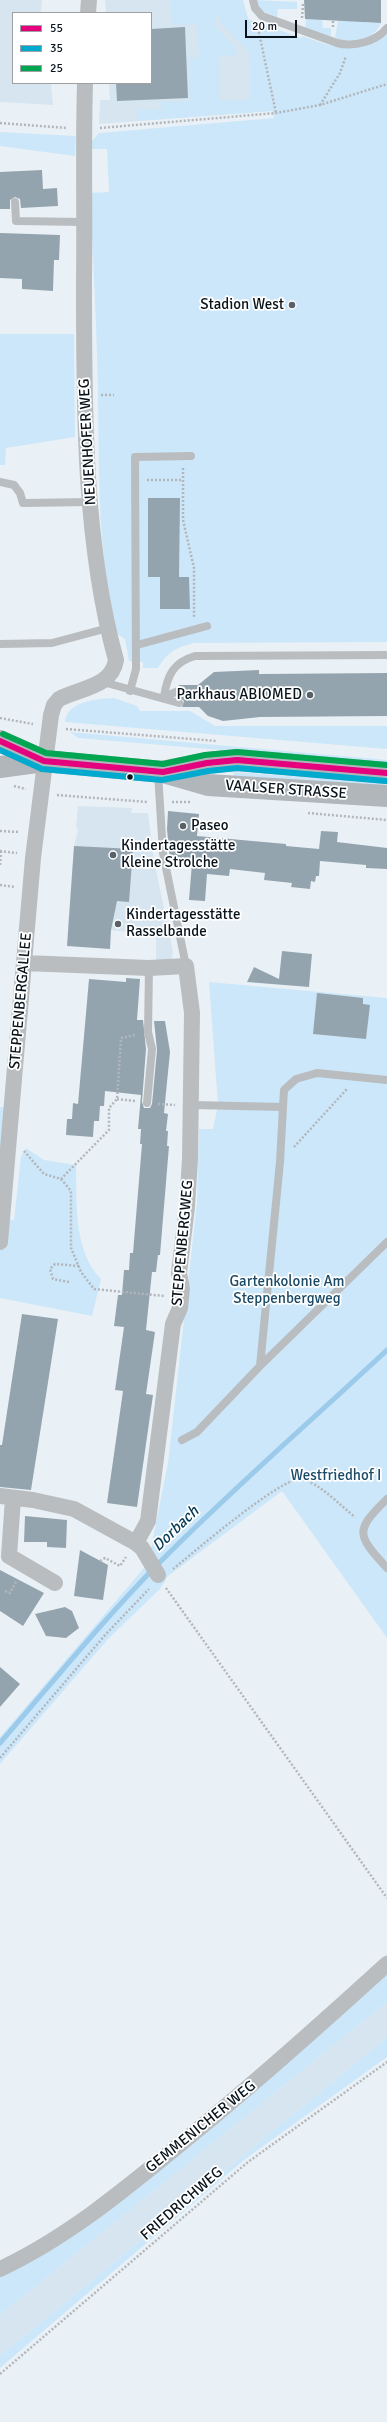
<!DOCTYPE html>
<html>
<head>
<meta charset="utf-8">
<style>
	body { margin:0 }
	#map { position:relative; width:387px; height:2422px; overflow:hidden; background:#eaf1f6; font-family:Signika,sans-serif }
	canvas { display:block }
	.legend { position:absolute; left:12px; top:12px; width:140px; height:72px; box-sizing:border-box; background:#fff; border:1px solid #9da1a4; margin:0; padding:5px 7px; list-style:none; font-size:12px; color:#09131b }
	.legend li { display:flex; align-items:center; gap:8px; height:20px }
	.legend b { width:20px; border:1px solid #9da1a4 }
	.scale { position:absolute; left:245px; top:20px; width:52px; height:18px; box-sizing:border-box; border:2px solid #09131b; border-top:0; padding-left:5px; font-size:12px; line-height:14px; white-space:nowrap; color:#09131b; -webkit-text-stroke:3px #fff; paint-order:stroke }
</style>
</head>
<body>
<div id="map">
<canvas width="387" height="2422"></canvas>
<ul class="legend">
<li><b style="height:5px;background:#e5007d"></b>55</li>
<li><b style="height:5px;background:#00a9ce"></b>35</li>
<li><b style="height:5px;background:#00a651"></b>25</li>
</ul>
<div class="scale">20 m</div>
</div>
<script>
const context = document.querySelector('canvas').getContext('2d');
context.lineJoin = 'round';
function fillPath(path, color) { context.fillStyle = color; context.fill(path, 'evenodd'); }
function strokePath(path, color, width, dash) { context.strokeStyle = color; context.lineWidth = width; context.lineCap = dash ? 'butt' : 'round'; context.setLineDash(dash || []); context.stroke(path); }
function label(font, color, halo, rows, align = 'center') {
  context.font = font + ' Signika,sans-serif'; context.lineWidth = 3.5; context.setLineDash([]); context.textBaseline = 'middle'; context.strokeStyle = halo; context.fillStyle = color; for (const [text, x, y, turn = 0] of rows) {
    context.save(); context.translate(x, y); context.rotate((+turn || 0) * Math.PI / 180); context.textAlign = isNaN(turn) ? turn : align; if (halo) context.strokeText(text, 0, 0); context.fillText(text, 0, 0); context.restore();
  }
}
fillPath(new Path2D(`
	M 0,0 L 42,0 L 41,13 L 13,13 L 13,83 L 51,83 L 53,105 L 0,102 Z
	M 105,0 L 243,0 L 272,111 L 99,124 L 100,100 L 110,100 L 109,83 L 151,83 L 151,13 L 106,13 Z
	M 78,806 L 132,808 L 131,813 L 148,813 L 154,860 L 173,952 L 172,958 L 167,961 L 156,962 L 156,934 L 68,927 L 74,846 L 78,830 L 76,826 Z
	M 387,2002 L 387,2037 L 0,2356 L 0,2315 Z`), '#d6e5f0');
fillPath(new Path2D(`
	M 170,0 L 243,0 L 248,19 L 301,38 L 302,36 C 336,48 356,56 387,32 L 387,642 L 195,643 C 177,647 168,651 158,668 L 143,668 L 143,662 L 129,661 L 125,639 L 116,633 C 98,555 99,475 98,396 C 97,328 93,261 90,193 L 109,192 L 107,149 L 89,149 L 90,143 L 99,133 L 274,118 L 272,111 L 138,121 L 137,110 L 161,109 L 161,102 L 190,101 L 189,58 L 199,57 L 197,24 L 171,25 ZM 217,14 L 222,24 L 248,51 L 250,57 L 250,100 L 220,101 L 219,56 L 238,55 C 236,37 208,34 217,14 Z
	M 255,0 L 297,2 L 297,9 L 278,9 L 277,17 L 261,11 Z
	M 306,19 L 322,19 L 323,28 L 331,28 L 331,36 L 335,38 L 338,21 L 363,19 L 366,23 L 381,23 C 366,54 329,37 305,29 Z
	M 0,132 L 76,136 L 75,156 L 0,146 Z
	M 0,334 L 74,334 L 75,437 L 6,448 L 5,465 L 0,465 Z
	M 114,698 L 137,706 L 140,711 L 190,711 L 215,726 L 387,726 L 387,749 L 65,722 C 67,701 96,699 114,698 Z
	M 70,732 L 387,760 L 387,764 L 78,738 Z
	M 234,772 L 387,783 L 387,789 L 233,776 Z
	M 209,982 L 387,998 L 387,1638 L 282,1491 L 168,1576 L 160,1589 L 109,1638 L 0,1764 L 0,1737 L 144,1568 L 151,1548 L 168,1463 L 197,1202 L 199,1129 L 213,1129 L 218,1105 Z
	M 0,1107 L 11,1108 L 3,1215 L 14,1221 L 21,1156 L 26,1148 L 44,1160 L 76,1165 C 77,1202 73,1251 101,1279 L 92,1316 L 0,1298 Z
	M 387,1954 L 387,2002 L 0,2315 L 0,2262 C 56,2235 103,2196 151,2158 C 232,2093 309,2024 387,1954 Z
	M 387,2037 L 387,2057 L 244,2160 L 0,2368 L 0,2356 Z`), '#cce7f9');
strokePath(new Path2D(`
	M 0,1743 C 52,1683 103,1620 159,1563 C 232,1489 311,1421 387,1350`), '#9ccaea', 5);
fillPath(new Path2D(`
	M 304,0 L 381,0 L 381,23 L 305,19 Z
	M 185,27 L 188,98 L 117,101 L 116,83 L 151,83 L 151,29 Z
	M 42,170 L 43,189 L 57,188 L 58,206 L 21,208 L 20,199 L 15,197 L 10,200 L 10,209 L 0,209 L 0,172 Z
	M 0,233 L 60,235 L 59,260 L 54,260 L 53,291 L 22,289 L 22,279 L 0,278 Z
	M 148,498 L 180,498 L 179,577 L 189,577 L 190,609 L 160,609 L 160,577 L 148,577 Z
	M 259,670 L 259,674 L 387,673 L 387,716 L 260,717 L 223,721 L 208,716 L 199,707 L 182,707 L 184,701 L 179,697 L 183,694 L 183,689 L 178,685 L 198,685 L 214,672 Z
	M 168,811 L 199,814 L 197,836 L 286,844 L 286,846 L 319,849 L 321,831 L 338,832 L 337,842 L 387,848 L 387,869 L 366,868 L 366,865 L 320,861 L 319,876 L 316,876 L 315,882 L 311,881 L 310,889 L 291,887 L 292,883 L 264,880 L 265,873 L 230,869 L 229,876 L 207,874 L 205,901 L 189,900 L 192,863 L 170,861 L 167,829 Z
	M 74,846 L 133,849 L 129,902 L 117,901 L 111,930 L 110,949 L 67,946 Z
	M 282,951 L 312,954 L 309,987 L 247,982 L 254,967 L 279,979 Z
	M 126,978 L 140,979 L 137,1020 L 143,1020 L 146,1049 L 142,1102 L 144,1108 L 150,1108 L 152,1104 L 157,1050 L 154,1021 L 165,1021 L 170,1052 L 164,1113 L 168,1114 L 166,1131 L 168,1131 L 167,1146 L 169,1146 L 160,1255 L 158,1255 L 156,1272 L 152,1272 L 146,1330 L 155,1332 L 146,1394 L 153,1395 L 137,1507 L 107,1503 L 123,1391 L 115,1390 L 124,1327 L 114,1326 L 118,1295 L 122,1295 L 124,1270 L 129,1270 L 130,1253 L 133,1253 L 142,1144 L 140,1144 L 141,1129 L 138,1129 L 141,1095 L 105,1091 L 104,1106 L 100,1106 L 99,1121 L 94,1121 L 93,1137 L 66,1135 L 67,1119 L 72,1119 L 73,1103 L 78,1104 L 89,979 L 126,982 Z
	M 317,993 L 363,998 L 363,1004 L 370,1005 L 366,1039 L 313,1034 Z
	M 22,1314 L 58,1319 L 31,1490 L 0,1487 L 0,1445 L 2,1445 Z
	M 25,1516 L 67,1520 L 66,1548 L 47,1547 L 47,1542 L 24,1542 Z
	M 80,1550 L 108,1565 L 103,1600 L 74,1596 Z
	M 0,1570 L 44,1593 L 23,1626 L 0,1611 Z
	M 65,1607 L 72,1611 L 79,1628 L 66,1638 L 46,1636 L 35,1614 Z
	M 0,1667 L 20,1684 L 0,1707 Z`), '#94a4ae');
strokePath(new Path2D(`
	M 302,18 L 303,4
	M 333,21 L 333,28
	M 258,28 L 276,113
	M 320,105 L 340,73 L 346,56
	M 0,123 L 67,128
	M 100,128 L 276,113 L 320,105 L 387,84
	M 101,395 L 114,395
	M 183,468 L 183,480
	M 147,480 L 183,480 L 183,520 L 194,568 L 194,617
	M 0,718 L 33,724
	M 66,729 L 217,741
	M 14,786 L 26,789
	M 57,795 L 147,802
	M 172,802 L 191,802
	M 308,813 L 387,820
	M 0,831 L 19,832
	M 0,851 L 17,853
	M 0,865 L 1,851
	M 0,885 L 15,887
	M 117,1099 L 135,1101
	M 158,1104 L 175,1105
	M 294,1147 L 347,1089
	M 24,1151 L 44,1174 L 61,1179 L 109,1130 L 109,1108 L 117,1099 L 121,1038 L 135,1035
	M 61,1179 L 71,1191 L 71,1248 L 81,1272 L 94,1289 L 164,1296
	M 69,1282 L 53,1279 L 50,1269 L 55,1264 L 79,1266
	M 100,1561 L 105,1558 L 120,1566 L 126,1557
	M 173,1569 C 193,1553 281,1477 301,1479 C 317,1481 342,1507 355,1517
	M 166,1588 L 387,1898
	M 5,1591 L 10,1593 L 17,1580
	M 0,1758 L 106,1634 L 149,1589
	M 0,2374 L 248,2162 L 387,2062`), '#b2b6ba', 2.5, [2, 2]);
strokePath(new Path2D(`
	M 253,0 L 255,8 L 262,16 L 337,43 C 354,47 376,42 387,28
	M 15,202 L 16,221 L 84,222
	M 0,482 L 14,485 L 20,493 L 23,503 L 91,502
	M 0,644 L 52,643 L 108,628
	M 137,645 L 207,626
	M 103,682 L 179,703
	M 130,691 L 136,669 L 135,457 L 191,456
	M 164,697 C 167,675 174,662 195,656 L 387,655
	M 164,697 L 178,691
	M 158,773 L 163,853 L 186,966
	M 147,1103 L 152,1049 L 148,1032 L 149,968
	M 192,1105 L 283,1107 L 284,1090 L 296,1079 L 317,1073 L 387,1080
	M 260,1366 L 387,1242
	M 182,1440 L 197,1432 L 260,1366 L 280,1162 L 283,1107
	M 387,1499 C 354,1531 357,1535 387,1568`), '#b9bdc0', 8);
strokePath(new Path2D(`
	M 88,13 L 89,0
	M 25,963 L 149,968 L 186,966 L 192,1013 L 190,1159 L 187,1207 L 179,1273 L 182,1289 L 180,1308 L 173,1324 L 148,1521 L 136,1543
	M 0,1242 L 33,858 L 51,715 L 54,705 L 59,699 C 80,688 112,687 116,660 C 83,541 84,403 84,279 C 85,214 83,148 85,83
	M 0,1496 L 33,1500 L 74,1509 L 136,1543 L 142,1548 L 158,1575
	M 13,1498 L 9,1556 L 55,1583
	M 0,2269 C 66,2238 123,2191 179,2145 C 251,2087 319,2026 387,1964`), '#b9bdc0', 16);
strokePath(new Path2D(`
	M 0,741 L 44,761
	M 0,767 L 44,761 L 163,772 L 208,785 L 387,796
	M 166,771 L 207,763 L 237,760 L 387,773`), '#b0b6ba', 22);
strokePath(new Path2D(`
	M 0,741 L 44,761 L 163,772 L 207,763 L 237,760 L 387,773`), '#e5007d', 6);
strokePath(new Path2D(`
	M 0,750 L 42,769 L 162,780 L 208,771 L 237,768 L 386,781`), '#00a9ce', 6);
strokePath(new Path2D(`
	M 3,734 L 46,753 L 163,764 L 205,755 L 237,752 L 387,765`), '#00a651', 6);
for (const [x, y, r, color] of [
	[292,305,4,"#586168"],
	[310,695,4,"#586168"],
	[130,777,3.5,"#09131b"],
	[183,826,4,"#586168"],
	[113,855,4,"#586168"],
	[118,924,4,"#586168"]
]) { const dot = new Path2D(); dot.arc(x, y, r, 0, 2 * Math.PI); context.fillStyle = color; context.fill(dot); strokePath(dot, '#fff', 1.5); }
label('15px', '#09131b', '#fff', [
	["Stadion West",284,305,"right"],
	["Parkhaus ABIOMED",302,695,"right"],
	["Paseo",191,826],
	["Kindertagesstätte",121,846],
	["Kleine Strolche",121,863],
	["Kindertagesstätte",126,915],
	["Rasselbande",126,932]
], 'left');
label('15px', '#09131b', '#fff', [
	["NEUENHOFER WEG",88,442,-93],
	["VAALSER STRASSE",286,790,4],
	["STEPPENBERGALLEE",21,1001,-85],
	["STEPPENBERGWEG",183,1243,-85],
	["GEMMENICHER WEG",201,2127,-39],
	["FRIEDRICHWEG",182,2204,-41]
]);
label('15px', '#194a67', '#fff', [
	["Gartenkolonie Am",287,1282],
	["Steppenbergweg",287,1299],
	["Westfriedhof I",336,1476]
]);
label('italic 16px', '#053a57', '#fff', [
	["Dorbach",176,1529,-44]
]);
</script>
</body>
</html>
